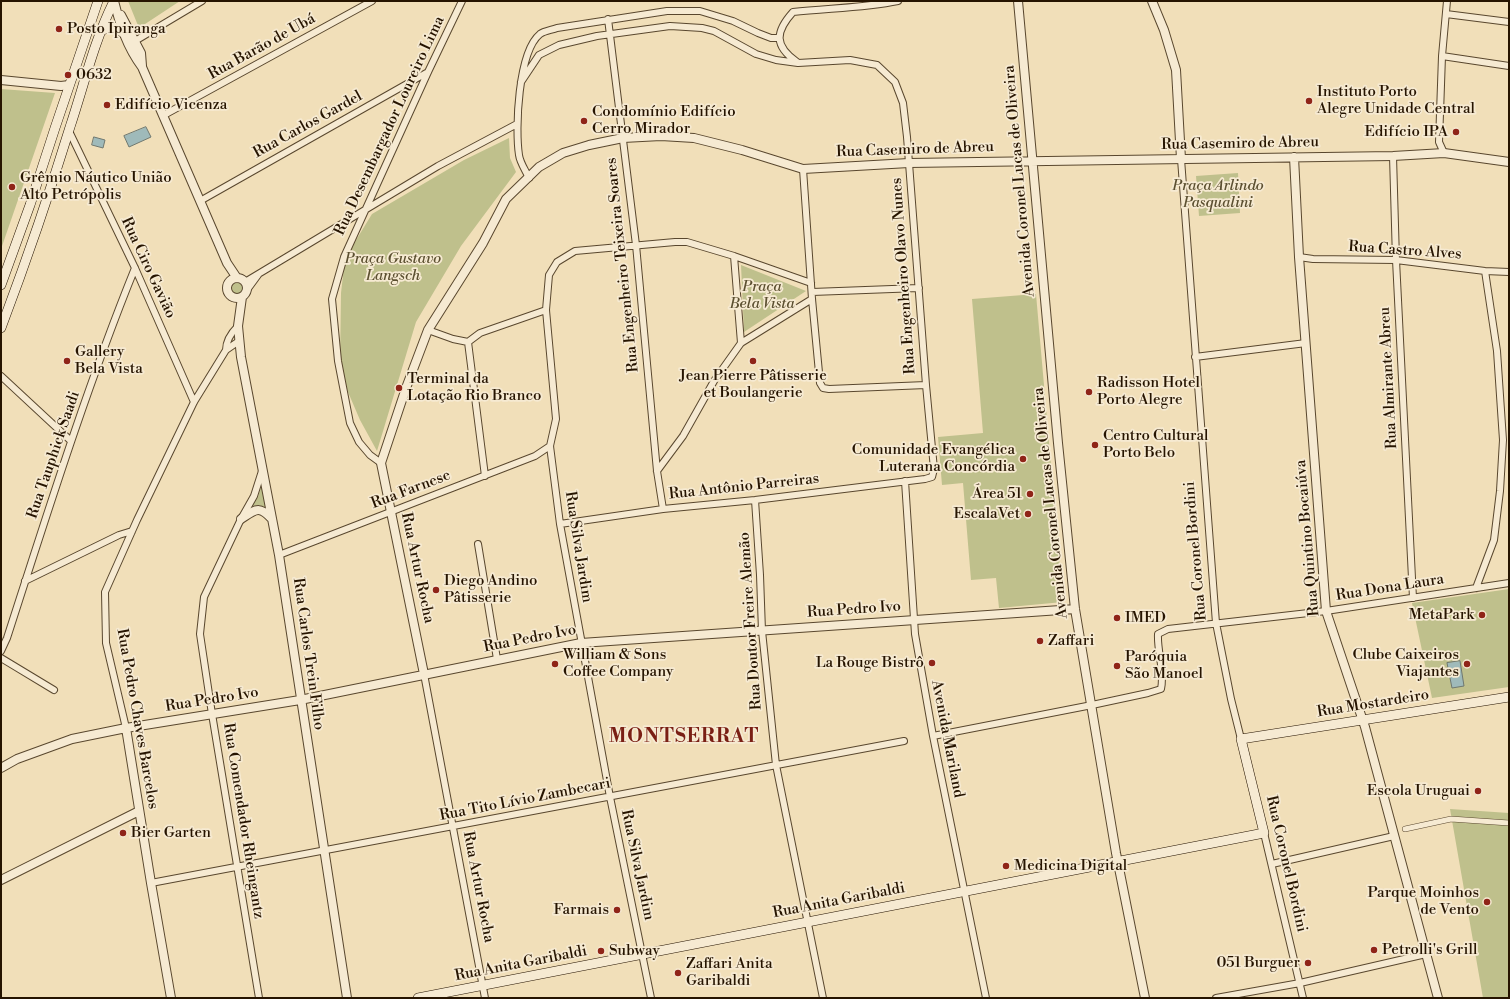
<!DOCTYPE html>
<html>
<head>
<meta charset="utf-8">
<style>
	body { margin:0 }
	#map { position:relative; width:1510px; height:999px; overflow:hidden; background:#f1dfb9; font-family:"Libre Bodoni",serif }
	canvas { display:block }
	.frame { position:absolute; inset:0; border:2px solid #261400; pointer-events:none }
</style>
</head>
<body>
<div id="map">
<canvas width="1510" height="999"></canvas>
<div class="frame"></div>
</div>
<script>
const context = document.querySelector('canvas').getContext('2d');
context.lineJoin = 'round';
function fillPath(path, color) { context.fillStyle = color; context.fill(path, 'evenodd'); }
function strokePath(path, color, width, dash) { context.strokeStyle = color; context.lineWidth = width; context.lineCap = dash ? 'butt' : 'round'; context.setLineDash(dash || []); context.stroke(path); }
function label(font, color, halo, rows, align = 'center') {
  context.font = font + ' "Libre Bodoni",serif'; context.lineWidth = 3.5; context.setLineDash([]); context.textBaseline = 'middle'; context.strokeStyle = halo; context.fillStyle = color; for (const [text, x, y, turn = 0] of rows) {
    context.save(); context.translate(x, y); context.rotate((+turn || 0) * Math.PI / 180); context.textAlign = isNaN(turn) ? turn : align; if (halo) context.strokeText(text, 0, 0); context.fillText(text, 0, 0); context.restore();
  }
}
fillPath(new Path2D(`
	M 128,1 L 180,1 L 139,28 Z
	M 1,89 L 55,93 L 1,249 Z
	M 509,138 L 510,158 L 516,172 L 461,246 L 416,322 L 377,451 L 360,420 L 348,392 L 340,363 L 341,293 L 345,258 L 372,214 L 464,160 Z
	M 1238,173 L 1240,213 L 1199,216 L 1196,176 Z
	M 741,265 L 806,291 L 744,332 Z
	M230 288a7 7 0 1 1 14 0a7 7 0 1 1-14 0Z
	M 1036,294 L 1063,602 L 999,608 L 996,578 L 971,580 L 963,483 L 942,485 L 938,437 L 983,433 L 972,299 Z
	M 263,479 L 266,508 C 260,505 256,504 250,508 L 258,497 Z
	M 1509,589 L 1509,687 L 1432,698 L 1412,603 Z
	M 1450,809 L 1509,813 L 1509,998 L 1483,998 Z`), '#bfc08c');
const water = new Path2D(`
	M 146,127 L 151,137 L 129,147 L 124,136 Z
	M 94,137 L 105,140 L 103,148 L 92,145 Z
	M 1460,661 L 1464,686 L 1452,688 L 1447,663 Z`);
fillPath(water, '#9fbaba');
strokePath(water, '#6f7870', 1);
const pedestrian = new Path2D(`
	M 1405,829 L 1451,819 L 1509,823`);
const minor = new Path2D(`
	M 1446,14 L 1509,22
	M 608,19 L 636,245 L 657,471 L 663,509
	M 135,41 L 202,1
	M 1442,56 L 1509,66
	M 797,62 C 774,46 775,32 793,12 C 828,8 864,8 898,1
	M 521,82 L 539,55 L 559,45 L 597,36 L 670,26 L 702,28 L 714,31 L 756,54 L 776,60 L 798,63 L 850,60 L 877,65 L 895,82 L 903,103 L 907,137 L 926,385 L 934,469 L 932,477 L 925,479 L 755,500 L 663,509 L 560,524
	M 164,115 L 372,1
	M 69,131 L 135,268 L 194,402
	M 1444,153 L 1439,142 L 1442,56 L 1447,1
	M 1393,156 L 1396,260 L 1413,598
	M 1181,159 L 1216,623 L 1231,699 L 1241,739
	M 803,169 L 812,299 L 820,383 L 823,388 L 829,389 L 926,385
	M 529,178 C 526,171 520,163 519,155 C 515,129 518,52 540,34 C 544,31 552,30 557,28 L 667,11 L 700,11 L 733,21 L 758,33 L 771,38 L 779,38
	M 200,201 L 428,72
	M 734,256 L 741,343
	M 1299,257 L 1313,259 L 1396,260 L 1485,271 L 1509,272
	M 245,282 L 438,166 L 517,124
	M 247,290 L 258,275
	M 812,292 L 919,288
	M 428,330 L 453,339 L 468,342 L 480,333 L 546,310
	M 468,342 L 485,476
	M 226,350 L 239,341
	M 1195,357 L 1306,343
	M 1,376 L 71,441
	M 381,463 L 370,455 L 359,442 L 350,423 L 338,361 L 332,299 L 344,257 L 428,72 L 462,1
	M 657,471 L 683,436 L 714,381 L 741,343 L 812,299
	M 905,481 L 915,634 L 933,736 L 986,998
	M 755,500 L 760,575 L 762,631 L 776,765 L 823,998
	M 478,544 L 497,659
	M 279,555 L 535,456 L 550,446
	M 25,581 L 119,535 L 132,531
	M 1476,588 L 1494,540 L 1500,491 L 1503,440 L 1497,351 L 1485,271
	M 1,651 L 7,638 C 47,514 86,389 135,268
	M 1,658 L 54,690
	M 424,674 L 485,998
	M 126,728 L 106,643 L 105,592 L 137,520 L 194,402 L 226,350 C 226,340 231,333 238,326
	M 933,736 L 1092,705 L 1148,693 L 1161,689 C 1165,670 1157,653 1158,634 L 1168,629 L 1326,611 L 1509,583
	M 1264,833 L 1303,998
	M 1272,864 L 1394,836
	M 151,883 L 904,741
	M 259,998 L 212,714 L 200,634 L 204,597 L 241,519 L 254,496 L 262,471
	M 651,998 L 610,797 L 560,524 L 550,446 L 556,419 L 546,310 L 549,275 L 557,262 L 575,251 L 675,242 L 687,242 L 734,256 L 811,283
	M 1216,998 L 1300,983 L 1426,954`);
const tertiary = new Path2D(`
	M 114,1 C 120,25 127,47 142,67 L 227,263 L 237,278
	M 1018,1 L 1058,443 L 1075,609 L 1116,853 L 1145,998
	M 1152,1 L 1164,30 L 1176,70 L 1181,159
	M 121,15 L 141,53 L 142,66
	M 1,80 L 61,86 L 69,85
	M 1294,157 L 1299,257 L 1326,611 L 1365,727 L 1438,998
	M227 288a10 10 0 1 1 20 0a10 10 0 1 1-20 0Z
	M 242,297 L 238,326 L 241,357 L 279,555 L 347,998
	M 241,519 C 256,509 259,505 272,519
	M 424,674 L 381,463 L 406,388 L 428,330 L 483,243 L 506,199 L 539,167 L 563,153 L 589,145 L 623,138 L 661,136 L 694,138 L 742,150 L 803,169 L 909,163 L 1393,156 L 1444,153 L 1509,162
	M 126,728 L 151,883 L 171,998
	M 1,768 L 17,759 L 72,739 L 126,728 L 300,700 L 581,643 L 1075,609
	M 1,880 L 139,811`);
const secondary = new Path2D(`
	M 100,32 C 110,25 113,24 123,33
	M 1,285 L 30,205 L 55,128 L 98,1
	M 1,328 C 26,262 49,195 70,127 C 84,85 94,41 114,1
	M 418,998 L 1264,833 L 1241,739 L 1509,697`);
strokePath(pedestrian, '#59472e', 6);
strokePath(minor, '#59472e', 8);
strokePath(tertiary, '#59472e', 10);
strokePath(secondary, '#261400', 10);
strokePath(pedestrian, '#f6ead2', 5);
strokePath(minor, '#f6ead2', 6);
strokePath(tertiary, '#f6ead2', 8);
strokePath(secondary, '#f6ead2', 9);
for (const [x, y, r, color] of [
	[59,29,4,"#8f2418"],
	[68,75,4,"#8f2418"],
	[1309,101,4,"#8f2418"],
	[107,105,4,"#8f2418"],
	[584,121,4,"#8f2418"],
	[1456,132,4,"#8f2418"],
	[12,187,4,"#8f2418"],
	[67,361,4,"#8f2418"],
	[753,361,4,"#8f2418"],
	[399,388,4,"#8f2418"],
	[1089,392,4,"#8f2418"],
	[1095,445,4,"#8f2418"],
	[1023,459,4,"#8f2418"],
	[1030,494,4,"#8f2418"],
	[1028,514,4,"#8f2418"],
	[436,590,4,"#8f2418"],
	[1482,615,4,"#8f2418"],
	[1117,618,4,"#8f2418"],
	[1040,641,4,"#8f2418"],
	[932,663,4,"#8f2418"],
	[555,664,4,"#8f2418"],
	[1467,664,4,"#8f2418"],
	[1117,666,4,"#8f2418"],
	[1478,791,4,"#8f2418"],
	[123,833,4,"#8f2418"],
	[1006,866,4,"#8f2418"],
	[1487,902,4,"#8f2418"],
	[617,910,4,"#8f2418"],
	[1374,950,4,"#8f2418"],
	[601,951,4,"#8f2418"],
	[1308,963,4,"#8f2418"],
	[678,973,4,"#8f2418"]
]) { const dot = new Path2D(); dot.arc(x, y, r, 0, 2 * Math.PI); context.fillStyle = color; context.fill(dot); strokePath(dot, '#f6ead2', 1.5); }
label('15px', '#261400', '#f6ead2', [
	["Posto Ipiranga",67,29],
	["0632",76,75],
	["Instituto Porto",1317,92],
	["Alegre Unidade Central",1317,109],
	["Edifício Vicenza",115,105],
	["Condomínio Edifício",592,112],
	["Cerro Mirador",592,129],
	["Edifício IPA",1448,132,"right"],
	["Grêmio Náutico União",20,178],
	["Alto Petrópolis",20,195],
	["Gallery",75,352],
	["Bela Vista",75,369],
	["Jean Pierre Pâtisserie",753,376,"center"],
	["et Boulangerie",753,393,"center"],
	["Terminal da",407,379],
	["Lotação Rio Branco",407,396],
	["Radisson Hotel",1097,383],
	["Porto Alegre",1097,400],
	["Centro Cultural",1103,436],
	["Porto Belo",1103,453],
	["Comunidade Evangélica",1015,450,"right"],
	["Luterana Concórdia",1015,467,"right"],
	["Área 51",1022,494,"right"],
	["EscalaVet",1020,514,"right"],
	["Diego Andino",444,581],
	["Pâtisserie",444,598],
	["MetaPark",1474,615,"right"],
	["IMED",1125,618],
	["Zaffari",1048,641],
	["William & Sons",563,655],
	["Coffee Company",563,672],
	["Clube Caixeiros",1459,655,"right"],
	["Viajantes",1459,672,"right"],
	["Paróquia",1125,657],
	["São Manoel",1125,674],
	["La Rouge Bistrô",924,663,"right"],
	["Escola Uruguai",1470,791,"right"],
	["Bier Garten",131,833],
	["Medicina Digital",1014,866],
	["Parque Moinhos",1479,893,"right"],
	["de Vento",1479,910,"right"],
	["Farmais",609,910,"right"],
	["Petrolli's Grill",1382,950],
	["Subway",609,951],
	["051 Burguer",1300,963,"right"],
	["Zaffari Anita",686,964],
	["Garibaldi",686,981]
], 'left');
label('15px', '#261400', '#f6ead2', [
	["Rua Barão de Ubá",262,47,-29],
	["Rua Carlos Gardel",308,125,-29],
	["Rua Desembargador Loureiro Lima",390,126,-65],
	["Rua Casemiro de Abreu",1240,144,-1],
	["Rua Casemiro de Abreu",915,150,-2],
	["Avenida Coronel Lucas de Oliveira",1020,181,-95],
	["Rua Castro Alves",1405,251,4],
	["Rua Engenheiro Teixeira Soares",623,265,-96],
	["Rua Ciro Gavião",148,268,65],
	["Rua Engenheiro Olavo Nunes",904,276,-94],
	["Rua Almirante Abreu",1389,378,-93],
	["Rua Tauphick Saadi",54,455,-71],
	["Rua Antônio Parreiras",744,487,-6],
	["Rua Farnese",411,490,-21],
	["Avenida Coronel Lucas de Oliveira",1051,503,-96],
	["Rua Quintino Bocaiúva",1308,538,-95],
	["Rua Silva Jardim",578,547,81],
	["Rua Coronel Bordini",1196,551,-95],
	["Rua Artur Rocha",417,568,78],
	["Rua Dona Laura",1390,588,-9],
	["Rua Pedro Ivo",854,610,-4],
	["Rua Doutor Freire Alemão",751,621,-94],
	["Rua Pedro Ivo",530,639,-11],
	["Rua Carlos Trein Filho",308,654,82],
	["Rua Pedro Ivo",212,700,-9],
	["Rua Mostardeiro",1373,704,-9],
	["Rua Pedro Chaves Barcelos",137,719,80],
	["Avenida Mariland",947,739,79],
	["Rua Tito Lívio Zambecari",525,800,-11],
	["Rua Comendador Rheingantz",243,821,81],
	["Rua Coronel Bordini",1286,864,77],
	["Rua Silva Jardim",637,865,78],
	["Rua Artur Rocha",478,887,79],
	["Rua Anita Garibaldi",839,901,-11],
	["Rua Anita Garibaldi",521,964,-11]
]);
label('italic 15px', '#5c5031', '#f6ead2', [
	["Praça Arlindo",1218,186],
	["Pasqualini",1218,203],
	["Praça Gustavo",393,259],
	["Langsch",393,276],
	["Praça",762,287],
	["Bela Vista",762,304]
]);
context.letterSpacing = '1px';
label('bold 19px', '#7a1f14', '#f6ead2', [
	["MONTSERRAT",684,737]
]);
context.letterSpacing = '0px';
</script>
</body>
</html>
